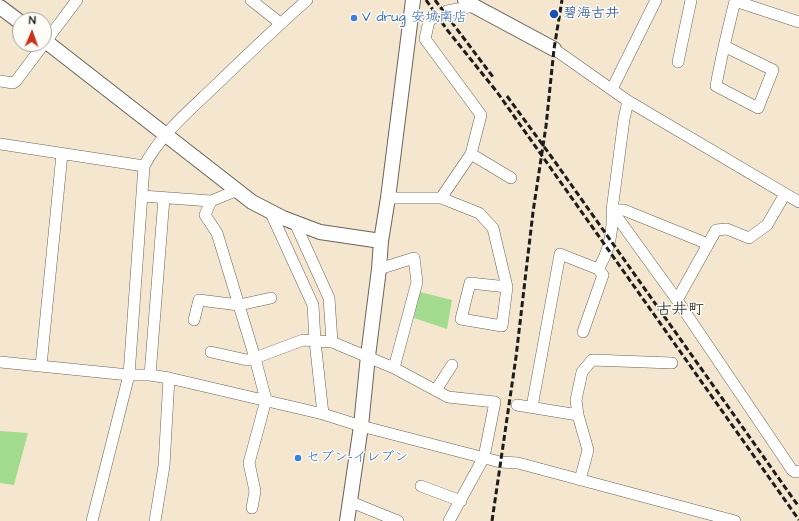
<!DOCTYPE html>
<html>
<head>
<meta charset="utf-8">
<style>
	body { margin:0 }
	#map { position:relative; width:799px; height:521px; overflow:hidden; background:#f5e7cf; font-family:"Architects Daughter",sans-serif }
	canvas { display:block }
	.north { position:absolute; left:12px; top:12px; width:40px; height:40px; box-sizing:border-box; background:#fdfcf7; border:1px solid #a3a29f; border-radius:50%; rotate:2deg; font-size:11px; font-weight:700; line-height:16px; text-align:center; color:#1c1c1c }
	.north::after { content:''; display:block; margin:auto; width:14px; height:18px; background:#c8321e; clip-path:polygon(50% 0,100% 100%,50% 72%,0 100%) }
</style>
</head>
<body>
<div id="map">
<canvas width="799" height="521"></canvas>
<div class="north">N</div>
</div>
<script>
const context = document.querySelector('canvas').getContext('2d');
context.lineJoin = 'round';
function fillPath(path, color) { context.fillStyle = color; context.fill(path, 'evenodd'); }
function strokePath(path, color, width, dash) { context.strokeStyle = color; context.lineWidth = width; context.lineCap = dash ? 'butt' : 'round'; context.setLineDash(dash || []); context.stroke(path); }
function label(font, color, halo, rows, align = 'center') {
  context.font = font + ' "Architects Daughter","Klee One",sans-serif'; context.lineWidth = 3; context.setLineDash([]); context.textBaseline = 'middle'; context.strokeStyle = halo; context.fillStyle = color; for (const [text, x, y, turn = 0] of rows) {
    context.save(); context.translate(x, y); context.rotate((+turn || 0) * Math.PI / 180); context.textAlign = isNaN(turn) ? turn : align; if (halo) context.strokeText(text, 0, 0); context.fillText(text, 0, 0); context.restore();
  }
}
fillPath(new Path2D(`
	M 420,292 L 452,300 L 447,329 L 414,318 Z
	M 0,431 L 28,433 L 14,485 L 0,483 Z`), '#a3dc8e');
const minor = new Path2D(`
	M 251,0 L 280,23
	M 447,11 L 474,6
	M 724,46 L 773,70 L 758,108 L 716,86 C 721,57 728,29 735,1 L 799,22
	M 554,49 L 628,101 L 799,202
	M 678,62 L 691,0
	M 0,81 L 13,83 L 16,81 L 77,0
	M 612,89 L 656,0
	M 628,101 L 624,119 L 612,210 L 677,300 L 792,470 L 795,472 L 799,471
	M 0,144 L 144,166
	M 471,154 L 511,178
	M 142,196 L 211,201 L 238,190
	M 388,198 L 441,198 L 471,154 L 481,115 L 425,39 L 429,21 L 435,17
	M 441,198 L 479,213 L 493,228 L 507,287 L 502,326 L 461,319 L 470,283 L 507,287
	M 211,201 L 205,215 L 217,233 L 255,358 L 266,400 L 249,463 L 255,491 L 252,508
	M 270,211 L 313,305 L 315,341 L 323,414
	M 295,223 L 329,298 L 332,342
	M 379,269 L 414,258 L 417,282 L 394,368
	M 598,269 C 609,252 613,230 612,210 L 624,210 L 708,244
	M 677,300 L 716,230 L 727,229 L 749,238 L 767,225 L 785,194
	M 194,320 L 199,300 L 239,305 L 271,298
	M 211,352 L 247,360 L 255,358 L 303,340 L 332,342 L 394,368 L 448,397 L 495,402 L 484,457 L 449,521
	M 0,362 L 129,375 L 150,375 L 169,378 L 323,414 L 361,426 L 500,462 L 518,463 L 735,521
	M 41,366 L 62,154
	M 150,375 L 164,198
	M 436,390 L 452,365
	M 517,405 L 578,415 L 588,450 L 580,480
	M 532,407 L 560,254 L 598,269 L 603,275 L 583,332
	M 578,415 L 576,400 L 582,372 L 592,360 L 672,363
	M 421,486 L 461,501
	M 351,502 L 398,521
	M 92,521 L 129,375 L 144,166 C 161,134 189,111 215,86 C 245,57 275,28 307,0
	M 155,521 L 164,466 L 169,378`);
const tertiary = new Path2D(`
	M 465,0 L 474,6 L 554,49
	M 0,7 L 20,22
	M 44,40 L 252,202 L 283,218 L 320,232 L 381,241
	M 347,521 L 361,426 L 368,356 L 379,269 L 381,241 L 388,198 L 413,0`);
strokePath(minor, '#68635b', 12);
strokePath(tertiary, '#68635b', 16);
strokePath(minor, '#fff', 11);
strokePath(tertiary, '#fff', 14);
strokePath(new Path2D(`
	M 426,0 L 448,31 L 497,92 L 799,520
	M 435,0 L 493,77
	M 507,96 L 553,159 L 799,507
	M 492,521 L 516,357 L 533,212 L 546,126 L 554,49 L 562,0`), '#1c1c1c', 3, [6, 3]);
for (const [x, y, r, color] of [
	[554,14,5,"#1a4fb4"],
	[354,18,4,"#3f7fe0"],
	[298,458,4,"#3f7fe0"]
]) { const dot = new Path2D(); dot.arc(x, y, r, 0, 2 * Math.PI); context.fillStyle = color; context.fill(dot); strokePath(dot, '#fdfcf7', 1.5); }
label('14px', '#164399', '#fdfcf7', [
	["碧海古井",563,14]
], 'left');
label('14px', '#366cbe', '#fdfcf7', [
	["V drug 安城南店",362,18],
	["セブン-イレブン",306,458]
], 'left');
label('16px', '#1c1c1c', '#fdfcf7', [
	["古井町",680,311]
]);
</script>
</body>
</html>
